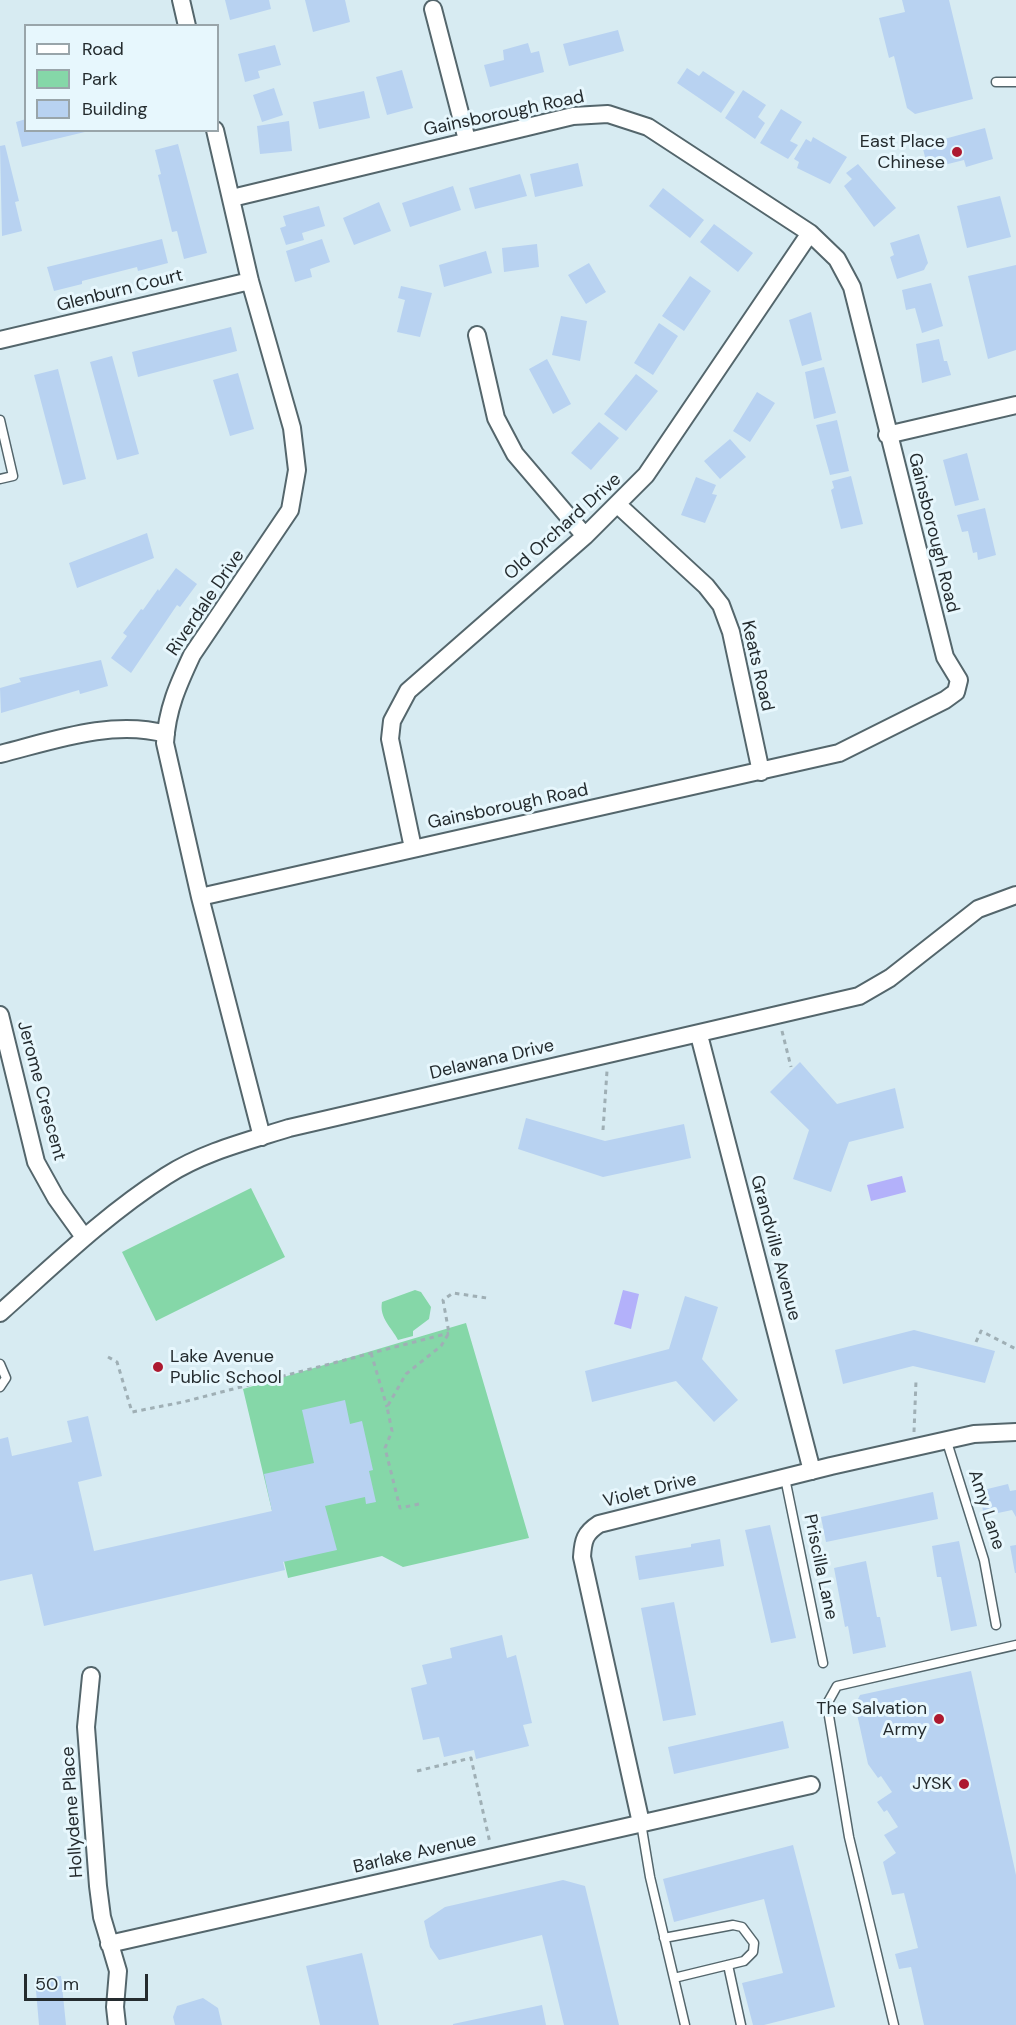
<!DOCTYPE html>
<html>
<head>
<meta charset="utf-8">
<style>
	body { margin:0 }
	#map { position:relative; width:1016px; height:2025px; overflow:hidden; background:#d7ebf2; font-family:"DM Sans",sans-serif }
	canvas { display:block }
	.legend { position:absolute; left:24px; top:24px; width:195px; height:108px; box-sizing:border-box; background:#e7f7fd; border:2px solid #99a5aa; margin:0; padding:8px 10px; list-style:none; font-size:18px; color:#242b2e }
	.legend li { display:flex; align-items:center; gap:12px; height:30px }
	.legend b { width:30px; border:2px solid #99a5aa }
	.scale { position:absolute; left:24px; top:1974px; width:124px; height:27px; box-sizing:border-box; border:3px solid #242b2e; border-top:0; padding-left:8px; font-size:18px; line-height:21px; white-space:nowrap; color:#242b2e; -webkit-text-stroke:4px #e7f7fd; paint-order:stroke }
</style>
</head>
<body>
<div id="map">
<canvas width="1016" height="2025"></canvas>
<ul class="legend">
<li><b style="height:8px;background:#fff"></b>Road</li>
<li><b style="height:16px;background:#85d7a8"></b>Park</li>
<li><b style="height:16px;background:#b8d2f1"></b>Building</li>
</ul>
<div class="scale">50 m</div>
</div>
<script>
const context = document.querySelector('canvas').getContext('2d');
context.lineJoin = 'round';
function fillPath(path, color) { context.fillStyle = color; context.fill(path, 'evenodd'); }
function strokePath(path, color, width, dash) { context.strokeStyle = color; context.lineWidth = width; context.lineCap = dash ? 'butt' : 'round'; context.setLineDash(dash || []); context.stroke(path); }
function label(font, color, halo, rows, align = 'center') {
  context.font = font + ' "DM Sans",sans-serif'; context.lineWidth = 6; context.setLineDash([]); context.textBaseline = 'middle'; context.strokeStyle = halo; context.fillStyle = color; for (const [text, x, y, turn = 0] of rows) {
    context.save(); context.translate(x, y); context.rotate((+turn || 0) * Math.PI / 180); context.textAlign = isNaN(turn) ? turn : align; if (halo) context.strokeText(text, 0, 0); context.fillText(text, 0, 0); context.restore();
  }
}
fillPath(new Path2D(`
	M 251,1188 L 285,1257 L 156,1321 L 122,1252 Z
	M 415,1290 L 421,1292 L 431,1307 L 429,1319 L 413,1331 L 413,1336 L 398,1340 C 392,1328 379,1318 382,1302 Z
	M 466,1323 L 529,1538 L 403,1567 L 382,1556 L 288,1578 L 243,1389 Z`), '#85d7a8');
fillPath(new Path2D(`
	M 902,1176 L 906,1192 L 871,1201 L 867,1185 Z
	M 623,1290 L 639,1294 L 631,1329 L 614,1324 Z`), '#b3b1fa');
fillPath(new Path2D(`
	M 225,0 L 269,0 L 271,9 L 230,20 Z
	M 305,0 L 345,0 L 350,22 L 313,32 Z
	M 902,0 L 949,0 L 973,99 L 915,114 L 907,108 L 894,56 L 889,58 L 879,18 L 905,12 Z
	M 618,30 L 624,51 L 569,66 L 563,44 Z
	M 528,43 L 531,53 L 539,51 L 544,72 L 490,87 L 484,65 L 504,60 L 503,50 Z
	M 275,45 L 281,65 L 258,71 L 260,78 L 245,82 L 238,54 Z
	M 687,68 L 699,76 L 703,71 L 735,92 L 721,113 L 677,83 Z
	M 402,70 L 413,108 L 387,115 L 376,77 Z
	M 274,88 L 283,115 L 262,122 L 253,95 Z
	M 743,90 L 766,105 L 758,117 L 765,123 L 755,139 L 725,118 Z
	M 364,91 L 370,118 L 319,129 L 313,102 Z
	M 781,109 L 802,122 L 790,141 L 798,145 L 788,159 L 760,143 Z
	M 26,119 L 26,130 L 89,131 L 22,147 L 16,122 Z
	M 289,121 L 292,151 L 260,154 L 257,126 Z
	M 985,128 L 993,159 L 966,167 L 964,160 L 928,169 L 922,145 Z
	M 813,137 L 847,157 L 830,184 L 797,168 L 799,162 L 794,159 L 806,139 L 811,142 Z
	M 178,144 L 207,253 L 184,259 L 177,231 L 172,232 L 158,175 L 161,174 L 155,150 Z
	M 5,145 L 19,201 L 15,202 L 22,231 L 2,236 L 0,146 Z
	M 578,163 L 583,186 L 535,197 L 530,174 Z
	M 858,164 L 896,208 L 874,227 L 844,186 L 852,179 L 846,173 Z
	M 520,174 L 527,196 L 475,209 L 469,188 Z
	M 453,186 L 461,210 L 410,227 L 402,203 Z
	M 663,188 L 704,220 L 690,238 L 649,206 Z
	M 1000,196 L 1011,237 L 967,248 L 957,206 Z
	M 379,202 L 391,231 L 354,245 L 343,218 Z
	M 319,206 L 325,226 L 302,233 L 304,240 L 286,245 L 280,228 L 286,226 L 283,216 Z
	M 714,224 L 753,253 L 738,272 L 700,242 Z
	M 919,234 L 928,263 L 926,266 L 924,270 L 897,279 L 890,257 L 894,255 L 890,243 Z
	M 162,239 L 168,263 L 138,271 L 137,267 L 82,281 L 82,284 L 54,291 L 47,267 Z
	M 322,239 L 330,262 L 310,269 L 312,277 L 295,282 L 286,251 Z
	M 537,244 L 539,267 L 504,272 L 502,248 Z
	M 486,251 L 492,273 L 444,287 L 439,265 Z
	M 589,263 L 606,292 L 586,304 L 568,275 Z
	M 1016,265 L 1016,350 L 988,359 L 968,276 Z
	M 690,276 L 711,291 L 684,331 L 662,316 Z
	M 931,283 L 943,326 L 922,333 L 915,308 L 906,310 L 902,290 Z
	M 401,286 L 432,293 L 420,337 L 397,332 L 405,300 L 398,298 Z
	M 811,312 L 822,360 L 802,366 L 789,320 Z
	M 561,316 L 587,321 L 580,361 L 552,355 Z
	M 659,323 L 678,336 L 653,375 L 634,363 Z
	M 231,327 L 237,351 L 138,377 L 132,352 Z
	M 939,339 L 944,361 L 947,361 L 951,375 L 922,383 L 916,344 Z
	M 112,356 L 139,454 L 117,460 L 90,362 Z
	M 547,359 L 571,404 L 553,414 L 529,369 Z
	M 824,367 L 836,413 L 814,419 L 805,372 Z
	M 58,369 L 86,479 L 63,485 L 34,375 Z
	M 238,373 L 254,429 L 230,436 L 213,380 Z
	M 636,374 L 658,391 L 626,431 L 604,414 Z
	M 757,392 L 775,403 L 750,442 L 733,431 Z
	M 837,420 L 849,471 L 830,475 L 816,425 Z
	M 599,422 L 619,438 L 591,470 L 571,453 Z
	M 730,439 L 746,457 L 720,479 L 704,461 Z
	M 967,453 L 979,500 L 955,506 L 943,460 Z
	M 851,476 L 863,524 L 841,529 L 831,490 L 834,488 L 832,481 Z
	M 696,477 L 716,485 L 712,494 L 717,495 L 705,523 L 681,515 Z
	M 985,508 L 996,555 L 978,560 L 977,552 L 973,553 L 968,531 L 962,532 L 957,515 Z
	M 147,533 L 154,558 L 77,588 L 69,563 Z
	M 176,568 L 197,584 L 180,607 L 177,605 L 131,673 L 111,658 L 127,636 L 123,633 L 141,609 L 143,610 L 158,589 L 159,591 Z
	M 101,660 L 108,686 L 80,694 L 79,690 L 1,713 L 0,688 L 21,682 L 19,678 Z
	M 800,1062 L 837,1104 L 895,1088 L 904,1128 L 849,1142 L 831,1192 L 793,1179 L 809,1130 L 770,1092 Z
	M 526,1118 L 605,1141 L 684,1124 L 691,1158 L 603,1177 L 518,1149 Z
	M 685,1296 L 718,1307 L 702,1359 L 738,1400 L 714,1422 L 676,1381 L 592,1402 L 585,1371 L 669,1349 Z
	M 914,1330 L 995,1351 L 985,1383 L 913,1366 L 843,1384 L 835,1350 Z
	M 345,1400 L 350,1424 L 362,1421 L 373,1470 L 369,1471 L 376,1502 L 366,1504 L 365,1497 L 325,1506 L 337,1550 L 283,1562 L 285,1570 L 44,1626 L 32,1574 L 0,1581 L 0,1439 L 8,1437 L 12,1456 L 72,1442 L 67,1421 L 88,1416 L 102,1476 L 78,1482 L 94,1551 L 272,1511 L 264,1474 L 314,1463 L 302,1410 Z
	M 1008,1484 L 1010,1491 L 1016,1490 L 1016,1517 L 1012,1510 L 984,1516 L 979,1491 Z
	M 933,1492 L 938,1519 L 826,1542 L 821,1517 Z
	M 770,1525 L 796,1638 L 771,1643 L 745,1530 Z
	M 720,1539 L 724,1566 L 639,1580 L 635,1556 L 691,1547 L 691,1544 Z
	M 959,1541 L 977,1626 L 951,1631 L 941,1577 L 937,1577 L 932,1546 Z
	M 1016,1545 L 1016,1573 L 1015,1573 L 1010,1546 Z
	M 866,1561 L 877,1617 L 880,1617 L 886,1647 L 853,1654 L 848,1626 L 845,1627 L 834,1568 Z
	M 674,1602 L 696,1715 L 663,1721 L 641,1608 Z
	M 502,1635 L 507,1658 L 516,1655 L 532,1723 L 523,1725 L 529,1746 L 476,1759 L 474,1750 L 444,1757 L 439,1737 L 423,1740 L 411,1688 L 427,1684 L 422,1665 L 452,1658 L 450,1648 Z
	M 971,1671 L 1016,1875 L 1016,2025 L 924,2025 L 911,1967 L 899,1969 L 895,1954 L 918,1948 L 904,1893 L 892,1895 L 883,1862 L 896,1853 L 884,1835 L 898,1827 L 887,1810 L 884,1812 L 877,1802 L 892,1792 L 881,1776 L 878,1778 L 868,1764 L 855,1705 L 860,1695 Z
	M 783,1721 L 789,1748 L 674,1774 L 668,1747 Z
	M 793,1845 L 835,2007 L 764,2025 L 753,2025 L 742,1983 L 783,1973 L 764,1899 L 674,1922 L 663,1879 Z
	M 563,1880 L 585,1886 L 619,2025 L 564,2025 L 542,1935 L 439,1960 L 430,1947 L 424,1921 L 445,1907 Z
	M 362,1953 L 379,2025 L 320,2025 L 306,1966 Z
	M 61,1976 L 66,2025 L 39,2025 L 35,1979 Z
	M 203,1998 L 218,2008 L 222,2025 L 175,2025 L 173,2017 L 177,2006 Z
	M 542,2005 L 546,2025 L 453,2025 L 453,2024 Z`), '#b8d2f1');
const service = new Path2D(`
	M 996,82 L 1016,82
	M 0,420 L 13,476 L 0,479
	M 0,1364 L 6,1378 L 0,1387
	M 947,1442 L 984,1560 L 996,1625
	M 785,1478 L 823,1663
	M 641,1823 L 650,1877 L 685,2025
	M 664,1938 L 733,1925 L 742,1927 L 754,1943 L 753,1952 L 744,1961 L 674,1978
	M 728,1965 L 741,2025
	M 894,2025 L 849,1837 L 827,1704 L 837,1686 L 1016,1645`);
const minor = new Path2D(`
	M 181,0 L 187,26
	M 433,9 L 467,140
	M 215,130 L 250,281 L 292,428 L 297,470 L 290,510 L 192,655 C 178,685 167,709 165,743 L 200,897 L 262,1137
	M 477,335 L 496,418 L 515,454 L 585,536
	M 0,340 L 250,281
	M 887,435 L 1016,405
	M 618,505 L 706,586 L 721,605 L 731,632 L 761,772
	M 0,754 C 52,741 112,719 166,734
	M 413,848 L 390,739 L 392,721 L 408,691 L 585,536 L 646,475 L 810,233
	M 200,897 L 839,753 L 945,700 L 956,692 L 959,680 L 945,657 L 852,287 L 837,259 L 810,233 L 648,127 L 608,114 L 573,116 L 232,198
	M 0,1015 L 36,1162 L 56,1198 L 84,1237
	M 699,1035 L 812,1471
	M 0,1313 C 54,1265 105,1215 166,1176 C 203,1152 248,1141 289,1128 L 859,996 L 890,978 L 978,909 L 1016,895
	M 91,1676 L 86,1727 L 98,1886 L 102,1917 L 118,1971 L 115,2007 L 117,2025
	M 641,1823 L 582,1557 C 583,1540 585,1533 599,1524 L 831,1466 L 974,1434 L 1016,1432
	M 109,1944 L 811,1785`);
strokePath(service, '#54666c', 11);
strokePath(minor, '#54666c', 20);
strokePath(new Path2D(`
	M 782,1031 L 791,1067
	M 603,1130 L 607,1071
	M 976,1342 L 981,1331 L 1016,1349
	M 371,1353 L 387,1407
	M 108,1357 L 117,1362 L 132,1412 L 183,1402 L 449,1333
	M 914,1432 L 916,1381
	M 419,1504 L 400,1508 L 385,1448 L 392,1431 L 387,1407 L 406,1374 L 441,1346 L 449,1333 L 443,1300 L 453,1293 L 487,1298
	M 417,1771 L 471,1758 L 490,1843`), '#9fafb5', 3, [4.5, 4.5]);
strokePath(service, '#fff', 8);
strokePath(minor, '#fff', 16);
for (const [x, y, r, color] of [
	[957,152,6,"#ad1930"],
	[158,1367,6,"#ad1930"],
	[939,1719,6,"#ad1930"],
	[964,1784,6,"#ad1930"]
]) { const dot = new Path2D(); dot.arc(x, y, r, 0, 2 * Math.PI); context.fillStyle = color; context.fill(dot); strokePath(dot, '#e7f7fd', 2); }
label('18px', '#242b2e', '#e7f7fd', [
	["Gainsborough Road",504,114,-12],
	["Glenburn Court",120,291,-14],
	["Old Orchard Drive",563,527,-42],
	["Gainsborough Road",933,533,76],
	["Riverdale Drive",206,603,-56],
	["Keats Road",757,666,77],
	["Gainsborough Road",508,807,-12],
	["Delawana Drive",492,1060,-13],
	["Jerome Crescent",41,1091,75],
	["Grandville Avenue",775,1248,75],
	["Violet Drive",650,1491,-14],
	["Amy Lane",986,1510,72],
	["Priscilla Lane",820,1567,78],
	["Hollydene Place",73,1812,-94],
	["Barlake Avenue",415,1854,-13]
]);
label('18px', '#242b2e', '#e7f7fd', [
	["East Place",945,142],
	["Chinese",945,163],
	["Lake Avenue",170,1357,"left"],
	["Public School",170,1378,"left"],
	["The Salvation",927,1709],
	["Army",927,1730],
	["JYSK",952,1784]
], 'right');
</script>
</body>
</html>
